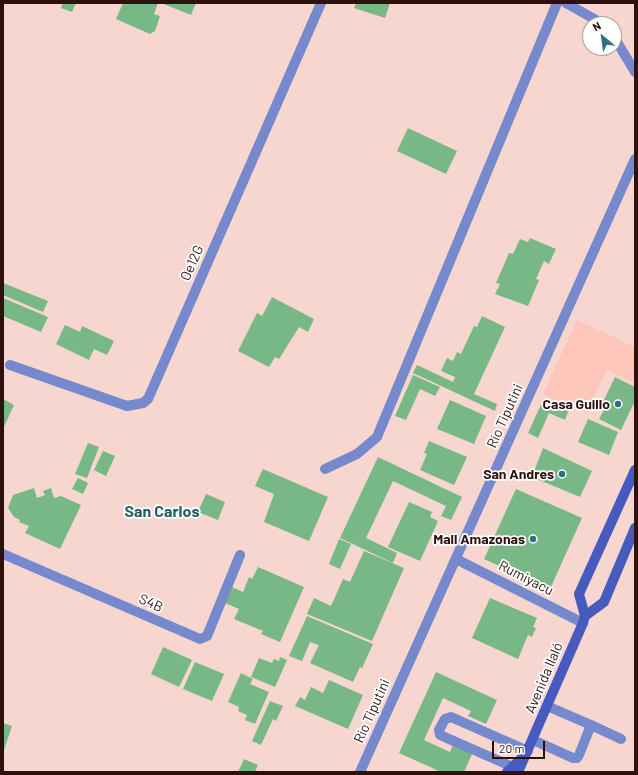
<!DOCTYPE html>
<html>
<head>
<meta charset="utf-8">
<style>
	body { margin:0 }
	#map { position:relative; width:638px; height:775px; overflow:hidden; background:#f7d6cf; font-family:Barlow,sans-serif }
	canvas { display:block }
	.frame { position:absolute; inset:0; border:4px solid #2e110c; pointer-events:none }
	.north { position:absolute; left:582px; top:16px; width:40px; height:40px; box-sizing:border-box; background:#fff; border:1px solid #aba09e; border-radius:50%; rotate:331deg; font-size:11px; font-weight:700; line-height:16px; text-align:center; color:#2e110c }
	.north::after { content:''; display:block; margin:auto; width:14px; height:18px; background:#2a727e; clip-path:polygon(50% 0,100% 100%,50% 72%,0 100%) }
	.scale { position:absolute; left:492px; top:741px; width:53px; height:18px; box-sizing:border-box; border:2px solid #2e110c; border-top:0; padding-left:5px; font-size:12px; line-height:14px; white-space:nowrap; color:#2e110c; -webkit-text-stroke:3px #fff; paint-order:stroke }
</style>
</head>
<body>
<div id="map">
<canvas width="638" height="775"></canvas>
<div class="frame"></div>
<div class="north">N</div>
<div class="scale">20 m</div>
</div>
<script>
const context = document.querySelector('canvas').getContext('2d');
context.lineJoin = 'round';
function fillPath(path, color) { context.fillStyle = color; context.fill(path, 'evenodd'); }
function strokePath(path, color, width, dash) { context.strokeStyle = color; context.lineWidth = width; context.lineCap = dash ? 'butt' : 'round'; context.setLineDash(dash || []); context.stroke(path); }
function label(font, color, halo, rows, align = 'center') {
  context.font = font + ' Barlow,sans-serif'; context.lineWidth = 3.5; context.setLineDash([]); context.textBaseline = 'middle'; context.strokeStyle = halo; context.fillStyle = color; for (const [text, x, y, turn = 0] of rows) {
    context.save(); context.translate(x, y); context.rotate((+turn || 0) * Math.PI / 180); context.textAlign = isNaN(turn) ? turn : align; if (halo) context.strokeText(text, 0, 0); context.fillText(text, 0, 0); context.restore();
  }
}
fillPath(new Path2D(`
	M 577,320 L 635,347 L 635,383 L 607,370 L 586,413 L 543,394 Z`), '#fcc6bb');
fillPath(new Path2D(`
	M 63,3 L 76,3 L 72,12 L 61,8 Z
	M 123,3 L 158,3 L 154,14 L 160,16 L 155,31 L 150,34 L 116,19 Z
	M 161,3 L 196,3 L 191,15 Z
	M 356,3 L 390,3 L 385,18 L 354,8 Z
	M 408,128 L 457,151 L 446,174 L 397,151 Z
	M 530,238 L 556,249 L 549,264 L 544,261 L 536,279 L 539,280 L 528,306 L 495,294 L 500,284 L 496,283 L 509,253 L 513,254 L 520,239 L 528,242 Z
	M 3,283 L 48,301 L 43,312 L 3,295 Z
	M 272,297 L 314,319 L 308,332 L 299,327 L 279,359 L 275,357 L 269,367 L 238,351 L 257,313 L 262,316 Z
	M 3,298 L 48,317 L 41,332 L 3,316 Z
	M 482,316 L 505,327 L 474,394 L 497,404 L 495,411 L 413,373 L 417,365 L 453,382 L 455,377 L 441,371 L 447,358 L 453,361 L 457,352 L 461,354 L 474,326 L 477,327 Z
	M 65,325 L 80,332 L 82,326 L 114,341 L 107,355 L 94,349 L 89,360 L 56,344 Z
	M 413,375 L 440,387 L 435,396 L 420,389 L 406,420 L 395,416 Z
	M 615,377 L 635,387 L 635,401 L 621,430 L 599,419 L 604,410 L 600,408 Z
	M 544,398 L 569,409 L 565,420 L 549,413 L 538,438 L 528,433 Z
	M 3,399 L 14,405 L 3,429 Z
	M 450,400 L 486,416 L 474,444 L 437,429 Z
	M 588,419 L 618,432 L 609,455 L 578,442 Z
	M 429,441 L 467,457 L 454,485 L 420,470 L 427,454 L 424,453 Z
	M 88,443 L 99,447 L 87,478 L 75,474 Z
	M 543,448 L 592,471 L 580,497 L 532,477 Z
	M 103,451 L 115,456 L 106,476 L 94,470 Z
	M 378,457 L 462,497 L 451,520 L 441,516 L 446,506 L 393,481 L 366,538 L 397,553 L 393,563 L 340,538 Z
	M 263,469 L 328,497 L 309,541 L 264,522 L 274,494 L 255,486 Z
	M 78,478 L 88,483 L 83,494 L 72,489 Z
	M 34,488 L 37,498 L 45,495 L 43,491 L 51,488 L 54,498 L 61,496 L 81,505 L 60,549 L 25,533 L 29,526 L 19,522 L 20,520 L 14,517 L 8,508 L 13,495 Z
	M 516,489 L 582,518 L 550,589 L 484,559 Z
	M 206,494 L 225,502 L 218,520 L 198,512 Z
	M 409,502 L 432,512 L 430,517 L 438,521 L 420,561 L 388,547 Z
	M 339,539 L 351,544 L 340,569 L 329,564 Z
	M 364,551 L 404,568 L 372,641 L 307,614 L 314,598 L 331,606 L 343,579 L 350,582 Z
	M 258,567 L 304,587 L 280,642 L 261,634 L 263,631 L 234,619 L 239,609 L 225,603 L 232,587 L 243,592 L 249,577 L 252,579 Z
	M 490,598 L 537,618 L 533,627 L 536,628 L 532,637 L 528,635 L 518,659 L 472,638 Z
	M 307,616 L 373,644 L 362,668 L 360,667 L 353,682 L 310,663 L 319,645 L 310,642 L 302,661 L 289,656 Z
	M 163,647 L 192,660 L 179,687 L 151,674 Z
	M 280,657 L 287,660 L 275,687 L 251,677 L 259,658 L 272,663 L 274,659 L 279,661 Z
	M 195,662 L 224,674 L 212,701 L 183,689 Z
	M 436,672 L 497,700 L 486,724 L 468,716 L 471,711 L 443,698 L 424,740 L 450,752 L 453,745 L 472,754 L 464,772 L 441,772 L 399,753 Z
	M 241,673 L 253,679 L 250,684 L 269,692 L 255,724 L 245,720 L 247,715 L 238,711 L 239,707 L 228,702 Z
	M 329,680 L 363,695 L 348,729 L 295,706 L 300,697 L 305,700 L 311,687 L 323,693 Z
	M 270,701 L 283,706 L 276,721 L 273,719 L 261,745 L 252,741 Z
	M 3,723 L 12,726 L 3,753 Z
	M 244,759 L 258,765 L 255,772 L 238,772 Z`), '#77b886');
strokePath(new Path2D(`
	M 10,365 L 127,406 L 143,403 L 148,399 L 321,3
	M 547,706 L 591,725
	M 533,740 L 573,758 L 577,758 L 579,755 L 591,725 L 621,739
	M 513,767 L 440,735 L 439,730 L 445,719 L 451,717 L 528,751`), '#7589cc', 10);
strokePath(new Path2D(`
	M 566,3 L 603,24
	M 614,37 L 635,72
	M 325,469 L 357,454 L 377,437 L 557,3
	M 3,554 L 200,639 L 207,636 L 240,555
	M 456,559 L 583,623
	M 360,772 L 635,159`), '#7589cc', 10);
strokePath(new Path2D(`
	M 585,616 L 604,602 L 635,528
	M 507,772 L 523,757
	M 518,772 L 583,623 L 585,616 L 579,594 L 635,470`), '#465bbd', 10);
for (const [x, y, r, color] of [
	[618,404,4,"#2a727e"],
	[562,474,4,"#2a727e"],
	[533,539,4,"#2a727e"]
]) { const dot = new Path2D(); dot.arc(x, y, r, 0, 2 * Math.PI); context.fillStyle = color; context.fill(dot); strokePath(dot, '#fff', 1.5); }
label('14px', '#2e110c', '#fff', [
	["Oe12G",192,263,-66],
	["Río Tiputini",505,416,-66],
	["Rumiyacu",526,578,27],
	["S4B",151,603,24],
	["Avenida Ilaló",544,678,-67],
	["Río Tiputini",372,711,-66]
]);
label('bold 14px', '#2e110c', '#fff', [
	["Casa Guillo",610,404],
	["San Andres",554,474],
	["Mall Amazonas",525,539]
], 'right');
label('bold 16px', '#245c65', '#fff', [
	["San Carlos",162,512]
]);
</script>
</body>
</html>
